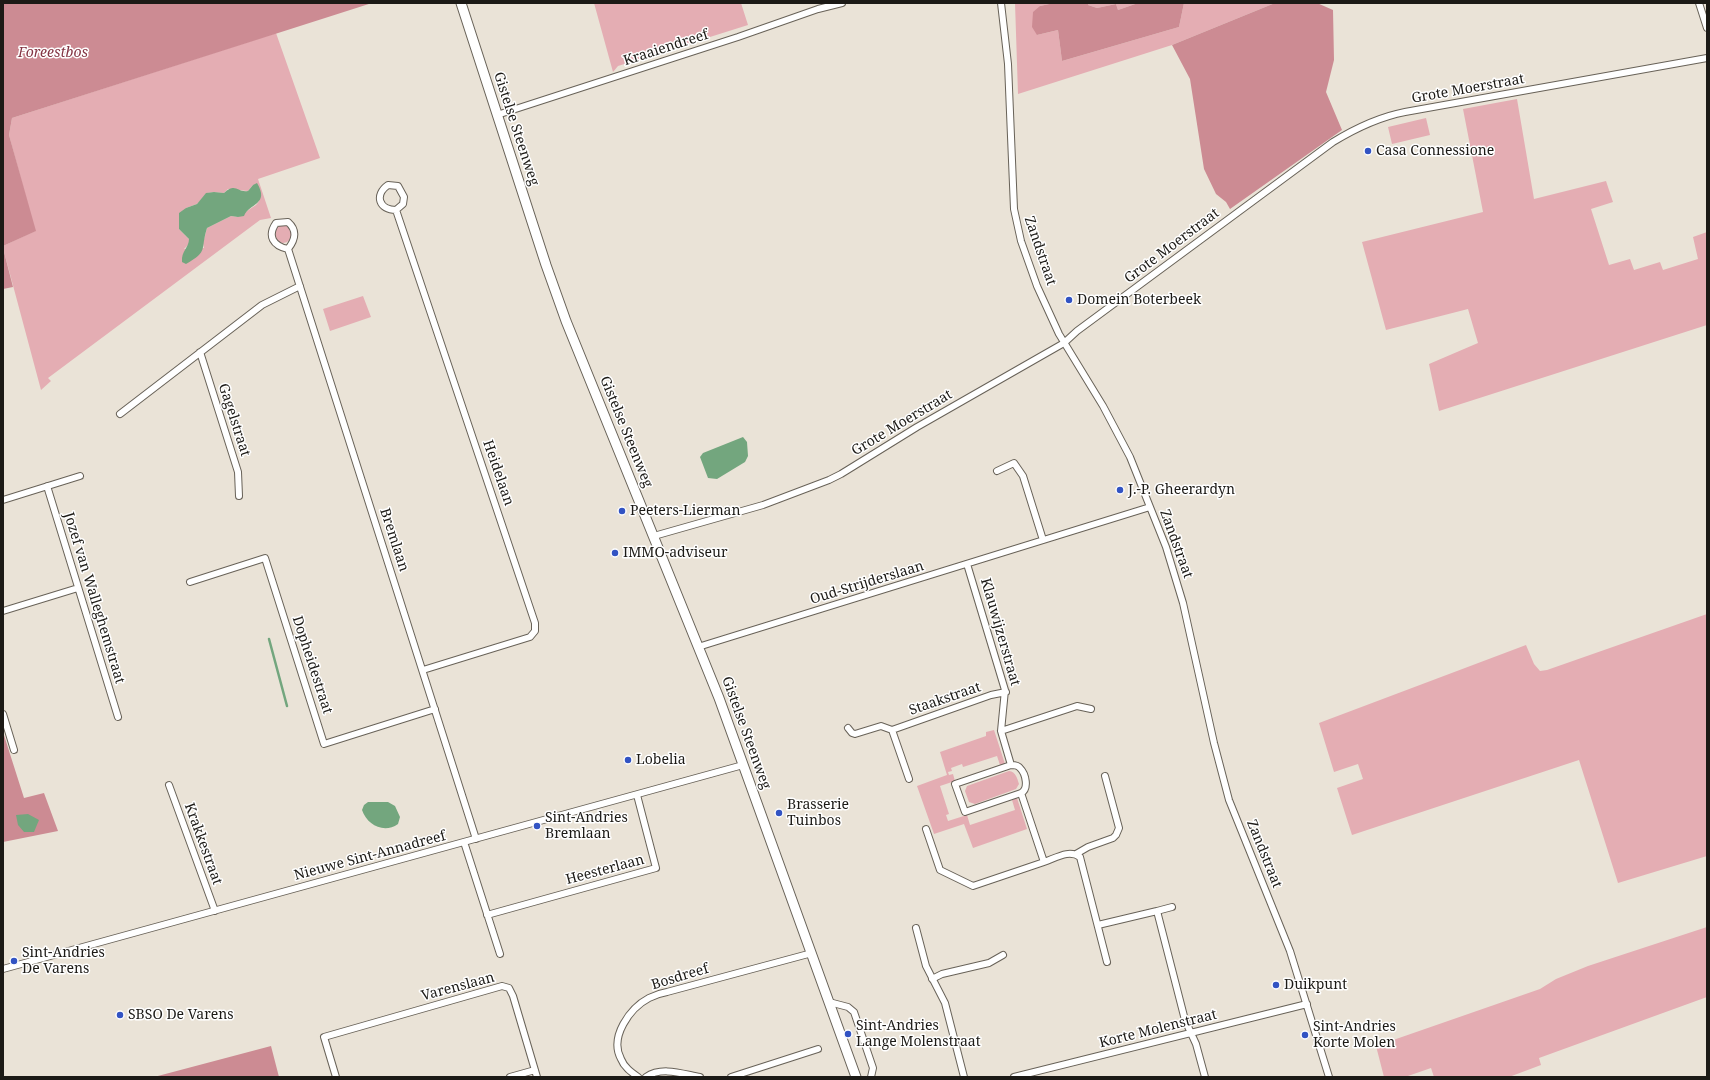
<!DOCTYPE html>
<html>
<head>
<meta charset="utf-8">
<style>
	body { margin:0 }
	#map { position:relative; width:1710px; height:1080px; overflow:hidden; background:#eae3d7; font-family:"Noto Serif",serif }
	canvas { display:block }
	.frame { position:absolute; inset:0; border:4px solid #1c1a16; pointer-events:none }
</style>
</head>
<body>
<div id="map">
<canvas width="1710" height="1080"></canvas>
<div class="frame"></div>
</div>
<script>
const context = document.querySelector('canvas').getContext('2d');
context.lineJoin = 'round';
function fillPath(path, color) { context.fillStyle = color; context.fill(path, 'evenodd'); }
function strokePath(path, color, width, dash) { context.strokeStyle = color; context.lineWidth = width; context.lineCap = dash ? 'butt' : 'round'; context.setLineDash(dash || []); context.stroke(path); }
function label(font, color, halo, rows, align = 'center') {
  context.font = font + ' "Noto Serif",serif'; context.lineWidth = 3; context.setLineDash([]); context.textBaseline = 'middle'; context.strokeStyle = halo; context.fillStyle = color; for (const [text, x, y, turn = 0] of rows) {
    context.save(); context.translate(x, y); context.rotate((+turn || 0) * Math.PI / 180); context.textAlign = isNaN(turn) ? turn : align; if (halo) context.strokeText(text, 0, 0); context.fillText(text, 0, 0); context.restore();
  }
}
fillPath(new Path2D(`
	M 594,3 L 741,3 L 748,25 L 618,66 L 613,72 Z
	M 1015,3 L 1054,3 L 1040,6 L 1037,35 L 1058,30 L 1062,61 L 1179,27 L 1184,3 L 1275,3 L 1172,45 L 1018,94 Z
	M 1088,3 L 1138,3 L 1118,10 L 1116,4 L 1097,8 L 1088,5 Z
	M 276,33 L 320,158 L 258,179 L 271,218 L 260,220 L 48,378 L 51,381 L 41,390 L 3,248 L 3,246 L 35,231 L 9,135 L 12,118 ZM 253,185 C 257,191 263,199 256,205 L 238,217 L 231,216 L 207,228 L 203,243 L 204,248 L 184,249 L 189,244 L 189,239 L 179,229 L 186,208 L 197,204 L 207,193 L 214,192 L 224,193 L 228,189 L 248,191 Z
	M 1517,99 L 1534,199 L 1606,181 L 1613,202 L 1591,209 L 1609,265 L 1630,259 L 1634,270 L 1660,262 L 1663,270 L 1698,259 L 1693,237 L 1707,232 L 1707,325 L 1439,411 L 1429,364 L 1478,343 L 1468,309 L 1386,330 L 1362,242 L 1483,212 L 1463,109 Z
	M 1426,118 L 1430,135 L 1392,144 L 1388,127 Z
	M274 234a9 9 0 1 1 18 0a9 9 0 1 1-18 0Z
	M 363,296 L 371,317 L 330,331 L 323,309 Z
	M 1707,614 L 1707,856 L 1618,883 L 1579,760 L 1352,835 L 1337,788 L 1363,779 L 1358,764 L 1334,772 L 1319,723 L 1526,645 L 1534,664 L 1540,671 L 1547,670 Z
	M 994,730 L 1005,764 L 1000,765 L 997,756 L 963,767 L 962,764 L 951,768 L 952,771 L 948,772 L 949,775 L 953,774 L 955,781 L 940,786 L 949,814 L 946,815 L 948,821 L 967,815 L 970,825 L 1015,810 L 1012,800 L 1017,798 L 1027,829 L 973,848 L 964,824 L 934,834 L 917,786 L 947,775 L 940,752 L 986,736 L 986,732 Z
	M 1009,771 C 1016,772 1017,778 1019,784 L 1016,789 L 975,804 L 969,802 L 965,791 L 967,786 Z
	M 1707,927 L 1707,997 L 1539,1058 L 1541,1065 L 1509,1077 L 1434,1077 L 1431,1068 L 1405,1077 L 1384,1077 L 1376,1046 L 1540,989 L 1556,979 L 1588,966 Z`), '#e4adb3');
fillPath(new Path2D(`
	M 3,3 L 372,3 L 12,118 L 9,135 L 36,231 L 3,246 Z
	M 1054,3 L 1088,3 L 1088,5 L 1097,8 L 1116,4 L 1118,10 L 1138,3 L 1184,3 L 1179,27 L 1062,61 L 1058,30 L 1037,35 L 1032,27 L 1033,12 L 1040,6 Z
	M 1275,3 L 1317,3 L 1333,10 L 1334,60 L 1326,92 L 1342,130 L 1230,209 L 1226,202 L 1216,194 L 1204,169 L 1190,79 L 1172,45 Z
	M 3,248 L 13,287 L 3,289 Z
	M 3,732 L 24,798 L 44,793 L 58,831 L 3,842 Z
	M 271,1046 L 279,1077 L 154,1077 Z`), '#cc8b93');
fillPath(new Path2D(`
	M 257,183 C 270,205 249,203 244,216 L 238,217 L 231,216 L 207,228 C 200,250 209,251 186,264 L 182,262 C 181,251 189,248 189,239 L 179,229 L 179,213 L 186,208 L 197,204 L 206,193 L 214,192 L 224,193 C 236,182 237,193 248,191 L 253,185 Z
	M 743,437 L 747,442 L 748,456 L 745,462 L 717,479 L 708,478 L 700,457 L 703,453 Z
	M 368,802 L 388,802 L 395,806 L 400,817 L 398,824 C 384,834 367,825 362,810 L 364,805 Z
	M 28,814 L 39,820 L 34,832 L 24,832 L 18,825 L 16,815 Z`), '#73a67e');
strokePath(new Path2D(`
	M 269,639 L 287,706`), '#73a67e', 2.5);
const minor = new Path2D(`
	M 1001,3 L 1008,64 L 1014,209 L 1021,241 L 1037,286 L 1059,334 L 1103,406 L 1130,457 L 1166,547 L 1183,603 L 1214,743 L 1229,800 L 1290,951 L 1329,1077
	M 1699,3 L 1707,28
	M 497,115 L 738,37 L 818,9 L 842,3
	M 396,210 C 379,210 374,195 388,185 L 398,186 L 404,197 L 403,204 L 396,210 L 535,623 L 535,631 L 530,637 L 423,670
	M 288,249 C 273,246 267,236 276,223 L 288,222 C 298,231 295,240 288,249 L 476,839
	M 200,352 L 238,472 L 239,496
	M 120,414 L 262,305 L 300,286
	M 997,471 L 1014,463 L 1023,476 L 1043,540
	M 47,486 L 118,717
	M 3,500 L 80,476
	M 654,536 L 763,505 L 829,480 L 841,474 L 917,427 L 1064,343 L 1077,331 L 1333,142 C 1356,128 1379,117 1405,112 L 1707,58
	M 967,564 L 1005,690 L 1001,731 L 1011,765 C 1014,765 1018,765 1020,768 C 1026,774 1029,789 1021,793 L 1044,862 C 1056,858 1069,849 1080,857 L 1107,962
	M 190,582 L 265,558 L 324,744 L 435,709
	M 3,611 L 78,588
	M 698,647 L 1150,507
	M 3,714 L 14,750
	M 848,728 L 852,733 L 855,734 L 881,726 L 892,730 L 991,695 L 1006,692
	M 892,730 L 909,779
	M 1001,731 L 1077,706 L 1091,709
	M 1011,765 L 955,784 L 965,812 L 1021,793
	M 169,785 L 215,911
	M 926,829 L 940,870 L 973,886 L 1044,862
	M 464,842 L 500,954
	M 1076,854 L 1088,847 L 1113,838 L 1116,835 L 1119,828 L 1105,776
	M 1157,911 L 1172,907
	M 487,915 L 656,868 L 637,795
	M 1098,925 L 1157,911 L 1185,1020 L 1196,1044 L 1205,1077
	M 916,928 L 926,966 L 945,1003 L 964,1077
	M 3,969 L 743,765
	M 932,979 L 942,974 L 989,963 L 1003,955
	M 829,1002 L 848,1007 L 854,1012 L 873,1068 L 871,1077
	M 336,1077 L 324,1037 L 502,986 L 509,988 L 513,996 L 537,1077
	M 510,1077 L 535,1070
	M 638,1077 C 631,1072 624,1067 621,1059 C 609,1037 630,1008 649,998 C 655,995 661,993 667,992 L 812,953
	M 646,1077 C 662,1066 683,1074 700,1077
	M 731,1077 L 818,1049
	M 1014,1077 L 1307,1004`);
const secondary = new Path2D(`
	M 461,3 L 546,265 L 566,321 L 719,698 L 856,1077`);
strokePath(minor, '#686258', 8);
strokePath(secondary, '#686258', 11);
strokePath(minor, '#fff', 6);
strokePath(secondary, '#fff', 9);
for (const [x, y, r, color] of [
	[1368,151,4,"#3253c3"],
	[1069,300,4,"#3253c3"],
	[1120,490,4,"#3253c3"],
	[622,511,4,"#3253c3"],
	[615,553,4,"#3253c3"],
	[628,760,4,"#3253c3"],
	[779,813,4,"#3253c3"],
	[537,826,4,"#3253c3"],
	[14,961,4,"#3253c3"],
	[1276,985,4,"#3253c3"],
	[120,1015,4,"#3253c3"],
	[848,1034,4,"#3253c3"],
	[1305,1035,4,"#3253c3"]
]) { const dot = new Path2D(); dot.arc(x, y, r, 0, 2 * Math.PI); context.fillStyle = color; context.fill(dot); strokePath(dot, '#fff', 1.5); }
label('14px', '#1c1a16', '#fff', [
	["Kraaiendreef",666,48,-18],
	["Grote Moerstraat",1468,89,-10],
	["Gistelse Steenweg",516,129,72],
	["Grote Moerstraat",1172,246,-37],
	["Zandstraat",1040,251,71],
	["Gagelstraat",234,420,72],
	["Grote Moerstraat",902,423,-31],
	["Gistelse Steenweg",626,432,68],
	["Heidelaan",498,473,71],
	["Bremlaan",394,540,72],
	["Zandstraat",1176,544,70],
	["Oud-Strijderslaan",867,583,-17],
	["Jozef van Walleghemstraat",94,598,73],
	["Klauwijzerstraat",1000,632,74],
	["Dopheidestraat",312,665,72],
	["Staakstraat",945,699,-19],
	["Gistelse Steenweg",746,733,70],
	["Krakkestraat",203,844,70],
	["Zandstraat",1264,854,68],
	["Nieuwe Sint-Annadreef",370,856,-15],
	["Heesterlaan",605,870,-15],
	["Bosdreef",680,977,-17],
	["Varenslaan",458,987,-15],
	["Korte Molenstraat",1158,1029,-14]
]);
label('italic 14px', '#843544', '#fff', [
	["Foreestbos",53,53]
]);
label('14px', '#1c1a16', '#fff', [
	["Casa Connessione",1376,151],
	["Domein Boterbeek",1077,300],
	["J.-P. Gheerardyn",1128,490],
	["Peeters-Lierman",630,511],
	["IMMO-adviseur",623,553],
	["Lobelia",636,760],
	["Brasserie",787,805],
	["Tuinbos",787,821],
	["Sint-Andries",545,818],
	["Bremlaan",545,834],
	["Sint-Andries",22,953],
	["De Varens",22,969],
	["Duikpunt",1284,985],
	["SBSO De Varens",128,1015],
	["Sint-Andries",856,1026],
	["Lange Molenstraat",856,1042],
	["Sint-Andries",1313,1027],
	["Korte Molen",1313,1043]
], 'left');
</script>
</body>
</html>
